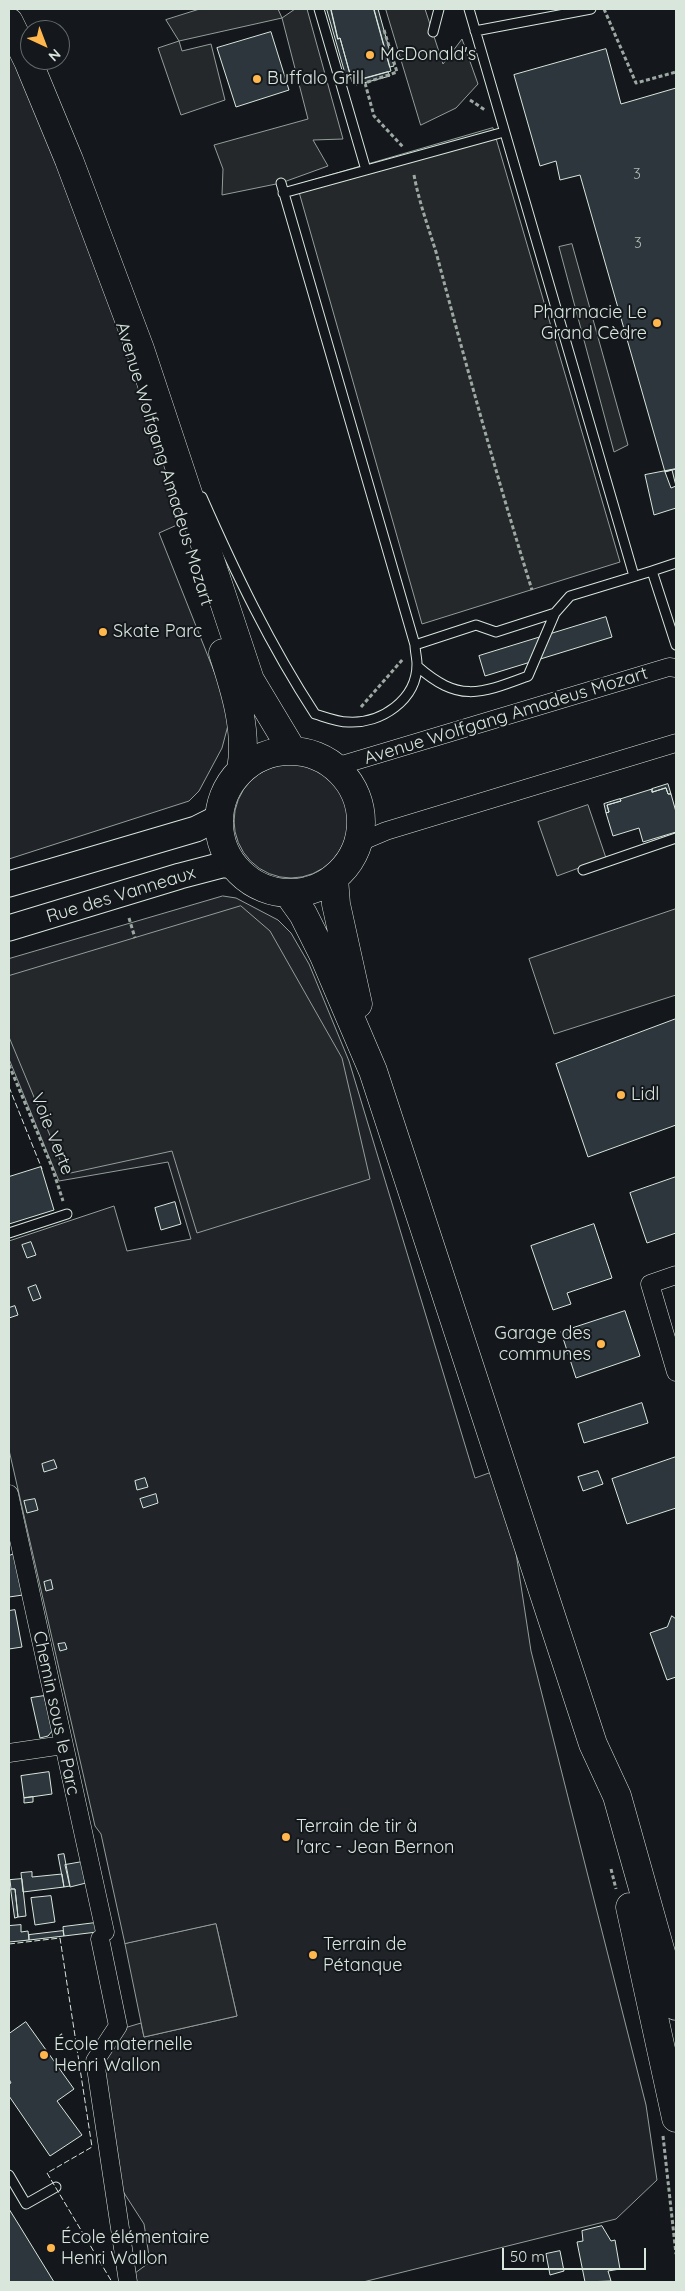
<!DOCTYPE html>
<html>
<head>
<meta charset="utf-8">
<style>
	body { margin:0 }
	#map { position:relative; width:685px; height:2291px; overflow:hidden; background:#14181c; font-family:Quicksand,sans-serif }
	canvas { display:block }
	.frame { position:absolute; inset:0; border:10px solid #d8e6dc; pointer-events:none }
	.north { position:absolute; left:20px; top:20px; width:50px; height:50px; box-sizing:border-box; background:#14181c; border:1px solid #626a69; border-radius:50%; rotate:137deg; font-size:14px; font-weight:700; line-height:20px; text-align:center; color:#d8e6dc }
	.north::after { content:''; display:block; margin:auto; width:18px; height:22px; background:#ffb74d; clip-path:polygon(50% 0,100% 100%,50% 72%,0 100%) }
	.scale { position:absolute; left:502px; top:2248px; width:144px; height:22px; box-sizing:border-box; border:2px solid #d8e6dc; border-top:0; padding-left:6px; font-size:15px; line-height:18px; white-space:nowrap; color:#d8e6dc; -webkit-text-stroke:4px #14181c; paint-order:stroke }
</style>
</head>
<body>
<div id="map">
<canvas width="685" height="2291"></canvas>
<div class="frame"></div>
<div class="north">N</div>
<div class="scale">50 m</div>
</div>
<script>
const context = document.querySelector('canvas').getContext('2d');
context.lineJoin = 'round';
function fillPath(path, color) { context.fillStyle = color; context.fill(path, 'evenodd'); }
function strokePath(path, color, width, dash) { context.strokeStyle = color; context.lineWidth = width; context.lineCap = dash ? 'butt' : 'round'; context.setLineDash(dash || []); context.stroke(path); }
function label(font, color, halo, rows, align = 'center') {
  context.font = font + ' Quicksand,sans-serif'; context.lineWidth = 4; context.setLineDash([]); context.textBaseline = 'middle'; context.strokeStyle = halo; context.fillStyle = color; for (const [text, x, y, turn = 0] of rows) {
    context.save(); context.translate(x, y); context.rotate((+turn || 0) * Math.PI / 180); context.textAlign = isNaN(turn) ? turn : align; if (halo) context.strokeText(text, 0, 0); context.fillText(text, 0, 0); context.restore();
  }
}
const green = new Path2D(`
	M 9,20 L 195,517 L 159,533 L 231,714 L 222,748 L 199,791 L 189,801 L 9,859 Z
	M234 821a57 57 0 1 1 114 0a57 57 0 1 1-114 0Z
	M 223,896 L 236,898 L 278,920 L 291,933 L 309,964 L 349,1061 L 475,1478 L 503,1468 L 531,1651 L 646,2105 L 657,2180 L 616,2219 L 363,2282 L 132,2282 L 131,2276 L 150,2262 L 144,2224 L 117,2182 L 101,2062 L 121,2029 L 141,2023 L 144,2037 L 237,2016 L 216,1924 L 125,1944 L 101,1834 L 95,1826 L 9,1450 L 9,1241 L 114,1206 L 127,1251 L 191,1239 L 168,1162 L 59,1181 L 9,1059 L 9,959 Z`);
fillPath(green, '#202428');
strokePath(green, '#939e99', 1);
const parking = new Path2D(`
	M 200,9 L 278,9 L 282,18 L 295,9 L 307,9 L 343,139 L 313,140 L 328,166 L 281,183 L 222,195 L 223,169 L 214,145 L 308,119 L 282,18 L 179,41 L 182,51 L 211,44 L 225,100 L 181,115 L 158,48 L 179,41 L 166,20 Z
	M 386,9 L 425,9 L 443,64 L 462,39 L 478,84 L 456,108 L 421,125 Z
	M 493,128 L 620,562 L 422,624 L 297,185 Z
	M 572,244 L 628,445 L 614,452 L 559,247 Z
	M 588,805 L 606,858 L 557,876 L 538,822 Z
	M 241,906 L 270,931 L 342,1058 L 370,1179 L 197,1233 L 172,1151 L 66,1174 L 9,1037 L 9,976 Z
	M 676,909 L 676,995 L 554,1034 L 529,959 Z
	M 216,1924 L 237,2016 L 144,2037 L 125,1944 Z`);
fillPath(parking, '#24282b');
strokePath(parking, '#939e99', 1);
const building = new Path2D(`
	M 327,9 L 331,9 L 338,39 L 340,38 L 351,77 L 347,79 Z
	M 331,9 L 374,9 L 391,71 L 352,82 L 340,38 L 338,39 Z
	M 374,9 L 378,9 L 394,66 L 390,67 Z
	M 271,32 L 289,90 L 236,107 L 217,48 Z
	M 606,49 L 621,104 L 676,88 L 676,469 L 665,472 L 580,175 L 560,180 L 556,161 L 540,166 L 514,75 Z
	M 388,72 L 390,76 L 356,85 L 355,81 Z
	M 676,469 L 676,508 L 654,515 L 645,475 Z
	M 672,470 L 676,486 L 671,488 L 665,472 Z
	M 606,617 L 612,637 L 485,676 L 479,656 Z
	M 668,784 L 671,794 L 668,794 L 666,788 L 652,792 L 652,789 Z
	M 666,788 L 668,794 L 671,794 L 676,812 L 676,832 L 643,842 L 639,828 L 613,836 L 606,813 L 609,812 L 607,805 L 621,801 L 620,799 L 652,789 L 652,792 Z
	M 620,799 L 621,801 L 607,805 L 609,812 L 606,813 L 604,804 Z
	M 676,1019 L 676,1125 L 588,1157 L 556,1064 Z
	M 41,1167 L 54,1210 L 9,1224 L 9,1177 Z
	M 676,1177 L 676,1233 L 647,1243 L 630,1193 Z
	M 175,1202 L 181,1224 L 161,1230 L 155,1208 Z
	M 594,1224 L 612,1278 L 567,1293 L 571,1304 L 553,1310 L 531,1246 Z
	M 31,1242 L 36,1255 L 27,1258 L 22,1245 Z
	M 36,1285 L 41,1298 L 33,1301 L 28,1288 Z
	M 15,1306 L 18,1315 L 9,1318 L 9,1308 Z
	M 625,1311 L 640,1356 L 576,1378 L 561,1332 Z
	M 642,1403 L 648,1423 L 584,1443 L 578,1424 Z
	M 676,1457 L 676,1508 L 627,1524 L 612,1479 Z
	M 54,1460 L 57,1468 L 44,1472 L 42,1464 Z
	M 598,1471 L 603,1484 L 583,1491 L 578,1477 Z
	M 145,1478 L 148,1487 L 137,1490 L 135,1481 Z
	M 156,1494 L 158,1503 L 143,1508 L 140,1499 Z
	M 35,1499 L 38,1510 L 27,1513 L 24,1501 Z
	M 14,1554 L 23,1595 L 9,1597 L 9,1556 Z
	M 51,1580 L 53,1589 L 46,1591 L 44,1582 Z
	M 15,1610 L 22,1647 L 9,1649 L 9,1611 Z
	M 672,1616 L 676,1619 L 676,1677 L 667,1680 L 650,1633 L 667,1627 Z
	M 65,1643 L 67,1649 L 60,1651 L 58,1644 Z
	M 44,1696 L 53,1730 L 48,1736 L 40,1738 L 31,1698 Z
	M 49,1772 L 52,1794 L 24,1798 L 21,1776 Z
	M 33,1797 L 33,1802 L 24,1803 L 24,1798 Z
	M 64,1854 L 70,1886 L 64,1887 L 58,1855 Z
	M 82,1862 L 86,1883 L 70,1887 L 65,1865 Z
	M 32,1872 L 32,1877 L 62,1874 L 64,1887 L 23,1892 L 21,1873 Z
	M 22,1879 L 26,1916 L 18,1917 L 15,1889 L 11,1889 L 10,1880 Z
	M 11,1889 L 15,1889 L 18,1917 L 15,1918 Z
	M 51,1896 L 55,1922 L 35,1925 L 31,1898 Z
	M 95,1923 L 97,1932 L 64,1936 L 63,1927 Z
	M 21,1925 L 21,1932 L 28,1931 L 29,1940 L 9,1942 L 9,1926 Z
	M 63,1931 L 64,1936 L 29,1940 L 29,1935 Z
	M 26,2022 L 74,2089 L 57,2101 L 82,2135 L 50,2156 L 9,2096 L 9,2084 L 11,2083 L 9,2079 L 9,2034 Z
	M 9,2209 L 19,2225 L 54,2282 L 9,2282 Z
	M 602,2226 L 611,2241 L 615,2240 L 620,2269 L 608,2271 L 611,2281 L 585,2282 L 577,2242 L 583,2241 L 582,2231 Z
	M 560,2251 L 564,2271 L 550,2275 L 546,2254 Z`);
fillPath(building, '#2c363c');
strokePath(building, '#d8e6dc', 1);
const lane = new Path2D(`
	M 319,9 L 366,170
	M 469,9 L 634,576
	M 475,31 L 591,9
	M 433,32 L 439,9
	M 281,183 L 415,645 L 476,625 L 496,632 L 555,613 L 570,596 L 652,571
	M 283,193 L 504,132
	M 202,497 C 235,572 270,645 315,714 C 325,717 337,722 348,722 C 381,724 417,700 417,664 C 417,658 415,651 415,645
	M 676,563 L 652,571 L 676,645
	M 417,666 C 459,703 480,694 528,676 L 555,613
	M 583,870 L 676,838
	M 9,1233 L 67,1214
	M 9,2175 L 26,2204 L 56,2187`);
const street = new Path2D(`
	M 335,767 L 669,667 L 676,668
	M 360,842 L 386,831 L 676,743
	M 676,1275 L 650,1284 L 676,1372
	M 9,1494 L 105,1932
	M 9,1753 L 63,1745
	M 100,1939 L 118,2026 L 95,2061 L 128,2282`);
const secondary = new Path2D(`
	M 9,884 L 196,829 L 218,818
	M 9,928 L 180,876 L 222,865 L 233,865`);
const primary = new Path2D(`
	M 9,22 L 28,61 L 69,160 L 140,349 L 250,680 L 292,750
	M 223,653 C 235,690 248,731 241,770
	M219 822a71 71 0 1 1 142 0a71 71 0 1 1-142 0Z
	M 334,878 L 336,904 L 358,1004
	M 288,893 L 303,914 L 324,956 L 373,1071 L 593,1744 L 617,1796 L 676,2006
	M 630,1907 L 676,2118`);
strokePath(lane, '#d8e6dc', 11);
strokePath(street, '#d8e6dc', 19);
strokePath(secondary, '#d8e6dc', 27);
strokePath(primary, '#d8e6dc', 29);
strokePath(new Path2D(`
	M 604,9 L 636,83 L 676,72
	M 384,30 L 397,72 L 365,83 L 374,116 L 403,147
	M 470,100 L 485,110
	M 414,175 C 419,202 428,226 436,252 C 466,365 497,478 532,590
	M 361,707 L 403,659
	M 129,918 L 135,938
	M 9,1065 L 52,1167 L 63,1201
	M 611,1869 L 616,1889
	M 663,2136 L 676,2254`), '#9da8a2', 3, [4, 2.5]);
strokePath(lane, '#14181c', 9);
strokePath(street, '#14181c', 18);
strokePath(secondary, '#14181c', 25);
strokePath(primary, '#14181c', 28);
strokePath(new Path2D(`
	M 9,1087 L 42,1169
	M 9,1944 L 60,1938 L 92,2147 L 47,2173 L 112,2282`), '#d8e6dc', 1, [6, 2.5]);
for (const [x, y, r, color] of [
	[370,55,5,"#ffb74d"],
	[257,79,5,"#ffb74d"],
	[657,323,5,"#ffb74d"],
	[103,632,5,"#ffb74d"],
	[621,1095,5,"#ffb74d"],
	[601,1344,5,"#ffb74d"],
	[286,1837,5,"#ffb74d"],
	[313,1955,5,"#ffb74d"],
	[44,2055,5,"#ffb74d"],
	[51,2248,5,"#ffb74d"]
]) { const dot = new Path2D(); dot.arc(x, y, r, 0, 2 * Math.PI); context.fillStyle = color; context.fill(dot); strokePath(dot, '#14181c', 2); }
label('15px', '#adbab4', null, [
	["3",637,174],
	["3",638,243]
]);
label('18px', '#d8e6dc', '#14181c', [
	["McDonald's",380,55],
	["Buffalo Grill",267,79],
	["Pharmacie Le",647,313,"right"],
	["Grand Cèdre",647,334,"right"],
	["Skate Parc",113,632],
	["Lidl",631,1095],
	["Garage des",591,1334,"right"],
	["communes",591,1355,"right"],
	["Terrain de tir à",296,1827],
	["l'arc - Jean Bernon",296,1848],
	["Terrain de",323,1945],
	["Pétanque",323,1966],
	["École maternelle",54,2045],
	["Henri Wallon",54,2066],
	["École élémentaire",61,2238],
	["Henri Wallon",61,2259]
], 'left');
label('18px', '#d8e6dc', '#14181c', [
	["Avenue Wolfgang Amadeus Mozart",164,464,73],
	["Avenue Wolfgang Amadeus Mozart",506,716,-17],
	["Rue des Vanneaux",121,895,-17],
	["Voie Verte",52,1134,68],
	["Chemin sous le Parc",56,1713,78]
]);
</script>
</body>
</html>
